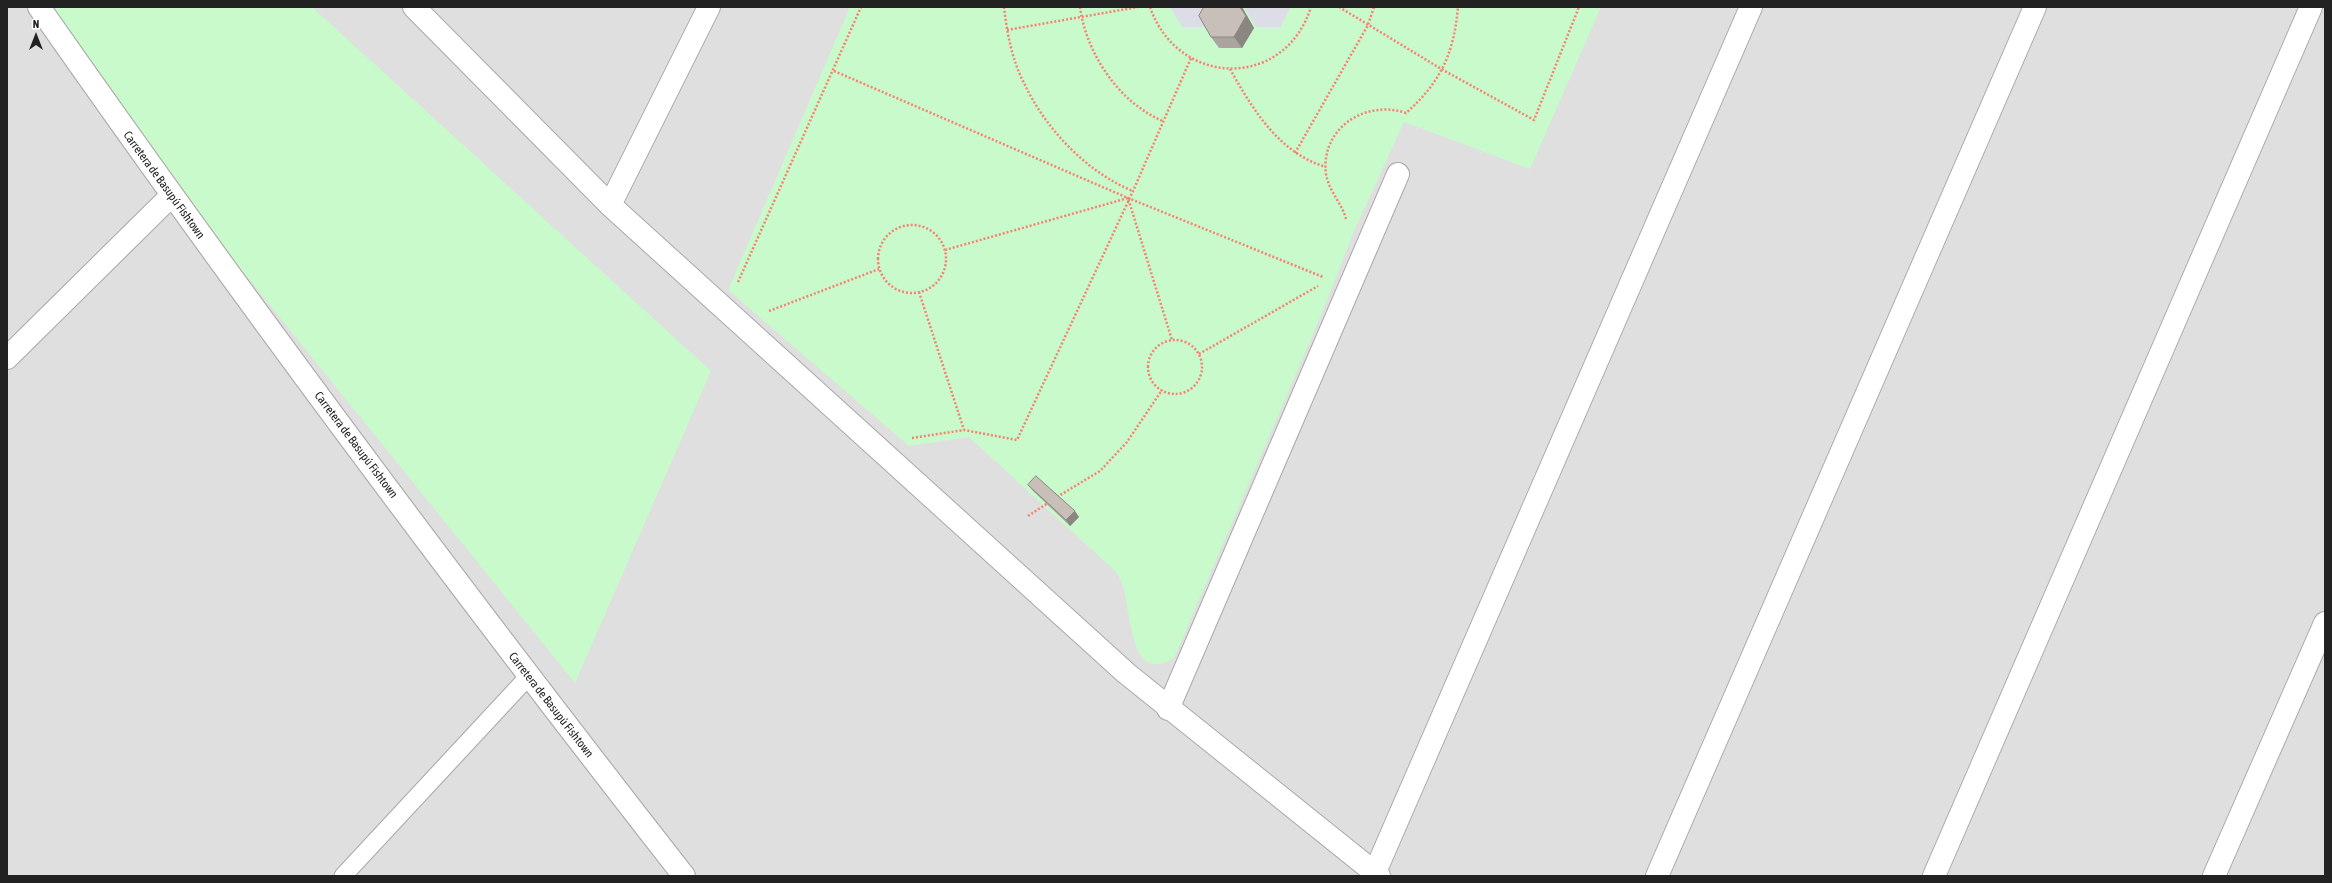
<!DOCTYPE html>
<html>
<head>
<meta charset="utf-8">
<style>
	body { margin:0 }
	#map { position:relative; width:2332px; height:883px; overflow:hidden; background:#f2efe9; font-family:"Asap Condensed",sans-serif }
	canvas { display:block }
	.frame { position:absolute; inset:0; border:8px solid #222; pointer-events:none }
	.north { position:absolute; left:16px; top:16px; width:40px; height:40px; -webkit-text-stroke:3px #fff; paint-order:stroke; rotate:0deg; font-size:11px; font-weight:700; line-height:16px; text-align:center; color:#222 }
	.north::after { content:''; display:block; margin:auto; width:14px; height:18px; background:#222; clip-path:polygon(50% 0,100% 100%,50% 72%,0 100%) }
</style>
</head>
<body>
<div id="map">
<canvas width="2332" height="883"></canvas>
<div class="frame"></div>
<div class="north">N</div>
</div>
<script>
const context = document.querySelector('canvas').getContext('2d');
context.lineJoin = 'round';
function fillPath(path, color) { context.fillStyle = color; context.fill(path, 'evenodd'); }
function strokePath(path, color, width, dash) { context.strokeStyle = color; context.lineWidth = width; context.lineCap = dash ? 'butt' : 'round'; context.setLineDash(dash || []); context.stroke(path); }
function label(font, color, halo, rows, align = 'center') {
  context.font = font + ' "Asap Condensed",sans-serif'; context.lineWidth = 3.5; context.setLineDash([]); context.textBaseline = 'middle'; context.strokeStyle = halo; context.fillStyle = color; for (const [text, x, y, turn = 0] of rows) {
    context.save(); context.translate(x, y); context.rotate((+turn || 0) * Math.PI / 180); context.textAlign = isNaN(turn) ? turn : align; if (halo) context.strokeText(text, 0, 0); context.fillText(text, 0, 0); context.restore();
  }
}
fillPath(new Path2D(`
	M 7,7 L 2325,7 L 2325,876 L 7,876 Z`), '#e0dfdf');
fillPath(new Path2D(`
	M 29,7 L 312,7 L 711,371 L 575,683 Z
	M 850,7 L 1601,7 L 1530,169 L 1404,122 L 1354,231 L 1322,313 L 1174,658 C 1165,663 1154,668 1145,660 C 1131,649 1128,606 1124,589 C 1122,583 1119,577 1116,572 L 969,437 L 909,446 L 728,290 Z`), '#c8facc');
fillPath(new Path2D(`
	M 1170,7 L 1217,7 L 1205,27 L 1182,27 Z
	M 1244,7 L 1291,7 L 1280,27 L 1256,27 Z`), '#dddde8');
const service = new Path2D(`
	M 343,876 L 528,677`);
const minor = new Path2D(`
	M 414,7 L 610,205 L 1126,673 L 1379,876
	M 610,205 L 709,7
	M 7,358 L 171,196
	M 1168,709 L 1398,174
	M 1375,872 L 1751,7
	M 1657,876 L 2035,7
	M 1934,876 L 2311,7
	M 2214,876 L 2325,623`);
const tertiary = new Path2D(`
	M 39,7 C 246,303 462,592 684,876`);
strokePath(service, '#a9a9a9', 19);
strokePath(minor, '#a9a9a9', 24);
strokePath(tertiary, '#a9a9a9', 24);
strokePath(new Path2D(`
	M 1004,7 C 1007,33 1012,60 1024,83 C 1045,128 1086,172 1133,191
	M 1080,7 C 1086,53 1119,103 1163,121
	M 1150,7 C 1178,88 1285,90 1311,7
	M 1339,7 L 1443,70 L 1534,120 L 1579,7
	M 1007,30 L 1138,7
	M 1230,69 C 1253,110 1279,153 1326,167
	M 834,71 L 1128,198 L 1323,277
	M 1295,153 L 1368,25 L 1374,7
	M 1346,219 C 1342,203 1329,192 1326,174 C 1320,129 1365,99 1406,113 C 1441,82 1454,53 1458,7
	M878 259a34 34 0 1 1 68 0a34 34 0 1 1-68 0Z
	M 945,250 L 1128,198 L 1172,340
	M 738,282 L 861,7
	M 919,292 L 964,430
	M 769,311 L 879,269
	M1148 367a27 27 0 1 1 54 0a27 27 0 1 1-54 0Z
	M 1199,354 L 1318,286
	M 912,438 L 964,430 L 1017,440 L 1133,191 L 1191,58
	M 1057,497 L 1100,471 L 1127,442 L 1162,390
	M 1028,516 L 1048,503`), '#fa8072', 2.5, [2, 2]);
strokePath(service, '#fff', 17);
strokePath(minor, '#fff', 22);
strokePath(tertiary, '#fff', 22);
fillPath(new Path2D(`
	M 1204,7 L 1242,7 L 1254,28 L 1242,48 L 1219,48 L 1211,37 Z
	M 1028,485 L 1079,517 L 1070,526 L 1033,491 Z`), '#aba49e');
fillPath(new Path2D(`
	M 1240,7 L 1242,7 L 1254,28 L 1242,48 L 1234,37 Z
	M 1075,511 L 1079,517 L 1070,526 L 1066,520 Z`), '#8b8681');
const building = new Path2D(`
	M 1204,7 L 1240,7 L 1246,16 L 1234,37 L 1211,37 L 1199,16 Z
	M 1036,476 L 1075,511 L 1066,520 L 1028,485 Z`);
fillPath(building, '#c7bfb8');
strokePath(building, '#8b8681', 1);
label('12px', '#222', '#fff', [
	["Carretera de Basupú Fishtown",164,185,54],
	["Carretera de Basupú Fishtown",356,445,53],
	["Carretera de Basupú Fishtown",551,705,52]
]);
</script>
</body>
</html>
